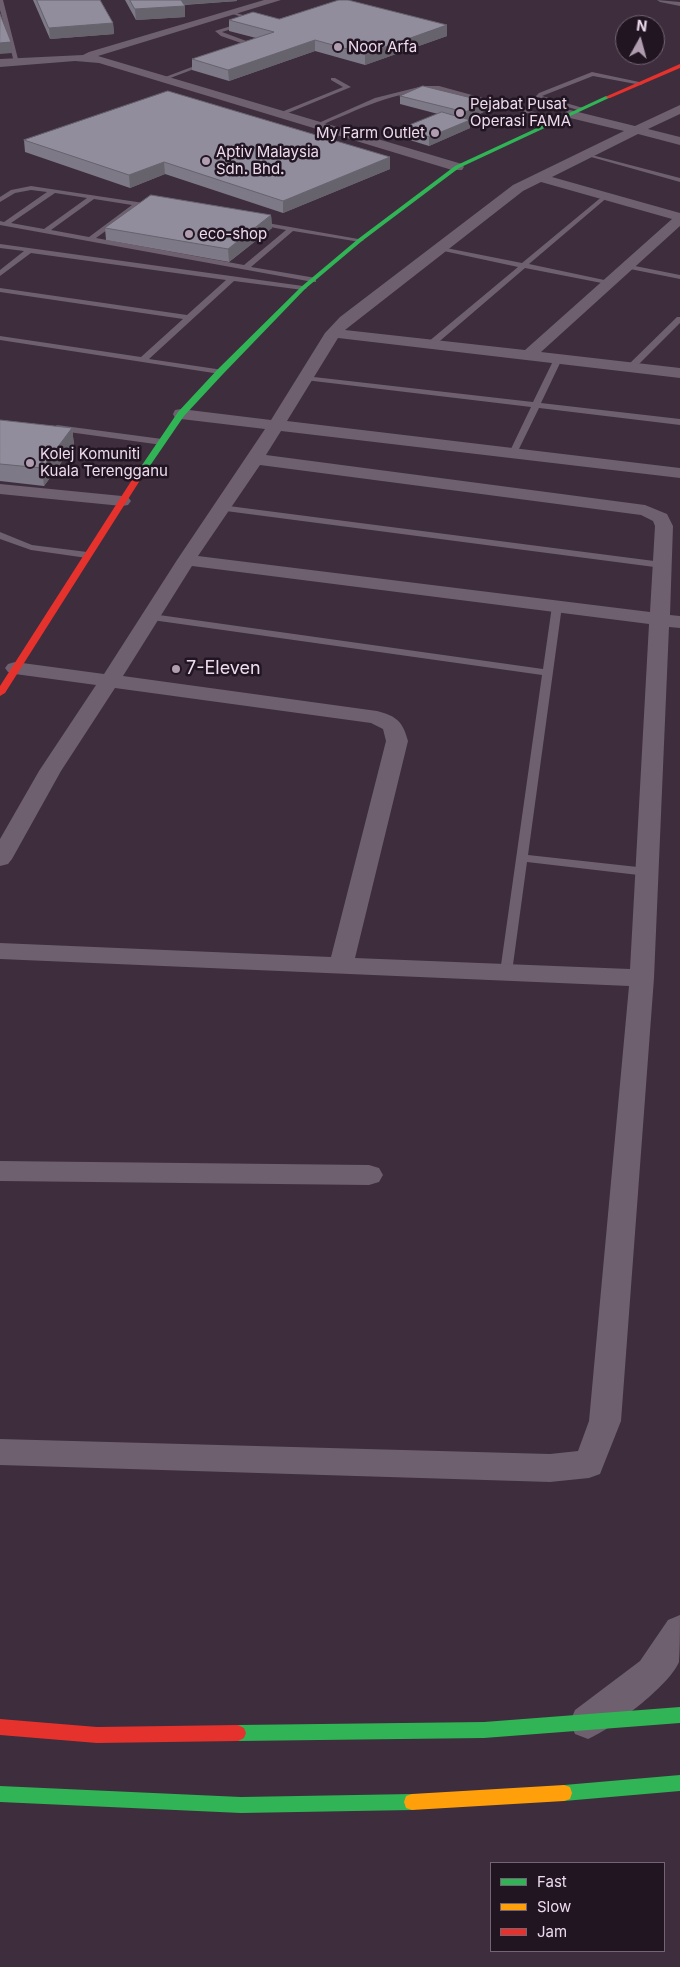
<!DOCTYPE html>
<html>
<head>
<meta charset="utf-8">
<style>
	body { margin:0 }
	#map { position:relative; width:680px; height:1967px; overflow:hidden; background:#3d2d3d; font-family:Inter,sans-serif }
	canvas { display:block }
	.legend { position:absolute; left:490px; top:1862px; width:175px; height:90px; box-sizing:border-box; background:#221522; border:1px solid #746474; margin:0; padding:6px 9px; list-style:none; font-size:15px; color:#eedbee }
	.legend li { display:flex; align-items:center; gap:10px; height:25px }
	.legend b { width:25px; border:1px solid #746474 }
	.north { position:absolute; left:615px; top:15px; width:50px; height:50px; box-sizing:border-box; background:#221522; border:1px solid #746474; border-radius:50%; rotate:7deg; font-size:14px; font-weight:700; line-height:20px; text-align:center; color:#eedbee }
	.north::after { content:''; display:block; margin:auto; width:18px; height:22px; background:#b09eb0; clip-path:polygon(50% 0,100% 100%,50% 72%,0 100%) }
</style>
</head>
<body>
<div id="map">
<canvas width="680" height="1967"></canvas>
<ul class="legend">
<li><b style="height:6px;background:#30b455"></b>Fast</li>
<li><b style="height:6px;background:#ff9f0a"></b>Slow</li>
<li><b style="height:6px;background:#e5322d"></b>Jam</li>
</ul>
<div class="north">N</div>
</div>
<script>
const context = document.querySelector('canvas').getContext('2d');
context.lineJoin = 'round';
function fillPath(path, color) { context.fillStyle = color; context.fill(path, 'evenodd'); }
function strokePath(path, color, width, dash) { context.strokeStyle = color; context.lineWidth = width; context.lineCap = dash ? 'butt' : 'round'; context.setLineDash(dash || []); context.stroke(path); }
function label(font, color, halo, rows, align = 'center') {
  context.font = font + ' Inter,sans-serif'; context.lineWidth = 5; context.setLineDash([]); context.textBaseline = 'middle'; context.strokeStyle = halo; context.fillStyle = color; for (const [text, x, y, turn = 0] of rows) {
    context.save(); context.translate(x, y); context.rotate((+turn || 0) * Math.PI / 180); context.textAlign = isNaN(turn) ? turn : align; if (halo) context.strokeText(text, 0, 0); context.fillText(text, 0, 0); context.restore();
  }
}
fillPath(new Path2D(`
	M 0,0 L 3,0 L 19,63 L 14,62 L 0,10 Z
	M 657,0 L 680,2 L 680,6 L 660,2 Z
	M 233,12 L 259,20 L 222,32 L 249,42 L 249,49 L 240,53 L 237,51 L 244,47 L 244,44 L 221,36 L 215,31 L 250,20 L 233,14 Z
	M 205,62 L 210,63 L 165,80 L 160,79 Z
	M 592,72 L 644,83 L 641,85 L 593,76 L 542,96 L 583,108 L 581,111 L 535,97 L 539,93 Z
	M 331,78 L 335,78 L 351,87 L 283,115 L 279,115 L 279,113 L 343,87 L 331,80 Z
	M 423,86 L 439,86 L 560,119 L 557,121 L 439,90 C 395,90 358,110 319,126 L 314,125 L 375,98 Z
	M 584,153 L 680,178 L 680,182 L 584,155 Z
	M 31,186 L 157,205 L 158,206 L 155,208 L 140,206 L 96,238 L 244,265 L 286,230 L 254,224 L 254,222 L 256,221 L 364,240 L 360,242 L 293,231 L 251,267 L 316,278 L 316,282 L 313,282 L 0,225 L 0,221 L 4,222 L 47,192 L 31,190 L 15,193 L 0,202 L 0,197 L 11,190 ZM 55,193 L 87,198 L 44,229 L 11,223 ZM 94,199 L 132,205 L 89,237 L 51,230 Z
	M 604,195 L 609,196 L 529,264 L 609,281 L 612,281 L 612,285 L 525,268 L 434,346 L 428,346 L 428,342 L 518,267 L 439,250 L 435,248 L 436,246 L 522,263 Z
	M 0,244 L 303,286 L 307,288 L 303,290 L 234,281 L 149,359 L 223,370 L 223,374 L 220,374 L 0,340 L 0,336 L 141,357 L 183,319 L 0,292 L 0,288 L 187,315 L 226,280 L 31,253 L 0,276 L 0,270 L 24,251 L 0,248 Z
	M 625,264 L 680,275 L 680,279 L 625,268 Z
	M 677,317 L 680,317 L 680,323 L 634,369 L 628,369 L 628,365 Z
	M 555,357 L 562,359 L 541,403 L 680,419 L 680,425 L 539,408 L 517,453 L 513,456 L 509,453 L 531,407 L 305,380 L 301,378 L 305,376 L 533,402 Z
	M 57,425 L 162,439 L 166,442 L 162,445 L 54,430 L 53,428 Z
	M 221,505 L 662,562 L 667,565 L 662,568 L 218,510 L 218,506 Z
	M 0,532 L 32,545 L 87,552 L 92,555 L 87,558 L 31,550 L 0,539 Z
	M 557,603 L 562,606 L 528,855 L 647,868 L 653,872 L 647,876 L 527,862 L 512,972 L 506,976 L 500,972 L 542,675 L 152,620 L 147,617 L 152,614 L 543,669 L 552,606 Z`), '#6e606e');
fillPath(new Path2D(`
	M 264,0 L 281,0 L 98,56 L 462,164 L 464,167 L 462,170 L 452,170 L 99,63 L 75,61 L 0,67 L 0,59 L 83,55 L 89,52 Z
	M 680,105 L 680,114 L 648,129 L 680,137 L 680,145 L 638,134 L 552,177 L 680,213 L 680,226 L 541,352 L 680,368 L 680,378 L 338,338 L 287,421 L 680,468 L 680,478 L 281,431 L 266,455 L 645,505 L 667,514 L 673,526 L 670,615 L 680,616 L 680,628 L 669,627 L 654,978 L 621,1421 L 600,1474 L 589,1478 L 550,1482 L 0,1465 L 0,1439 L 550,1454 L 578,1451 L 589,1421 L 629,986 L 0,959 L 0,943 L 331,957 L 386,741 L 383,729 L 371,723 L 115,688 L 61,771 L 12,859 L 8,864 L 0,866 L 0,839 L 39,771 L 96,685 L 15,674 L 8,672 L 5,668 L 8,664 L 15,662 L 104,674 L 177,560 L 265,429 L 181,419 L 175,418 L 173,414 L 175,410 L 181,409 L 271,420 L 325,333 L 340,317 L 513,185 L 624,131 L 566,117 L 564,114 L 566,111 L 570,110 L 635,126 ZM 541,182 L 672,219 L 525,350 L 345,330 L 523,191 ZM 260,465 L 641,515 L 653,521 L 655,526 L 650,612 L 198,556 ZM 192,566 L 649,624 L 630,969 L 355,958 L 408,741 C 403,722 397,716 377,711 L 123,676 Z
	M 0,484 L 122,496 L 128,497 L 131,501 L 128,505 L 122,506 L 0,494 Z
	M 0,1161 L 369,1165 L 379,1168 L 383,1175 L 379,1182 L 369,1185 L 0,1181 Z
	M 680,1615 C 680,1626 680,1653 679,1662 C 669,1686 612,1729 588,1739 L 575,1734 L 570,1722 L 575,1710 L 640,1661 L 668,1620 Z`), '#6e606e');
fillPath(new Path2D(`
	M 606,96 L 611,97 L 459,168 L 362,241 L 305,289 L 223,374 L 184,416 L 143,476 L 137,476 L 136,474 L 178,412 L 217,370 L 301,287 L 358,239 L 455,166 Z
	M 680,1707 L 680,1723 L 484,1738 L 238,1741 L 232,1738 L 230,1733 L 232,1728 L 238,1725 L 484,1722 Z
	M 680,1775 L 680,1791 L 564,1801 L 558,1799 L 556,1793 L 558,1787 L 564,1785 Z
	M 0,1786 L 241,1797 L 412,1794 L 418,1796 L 420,1802 L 418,1808 L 412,1810 L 241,1813 L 0,1802 Z`), '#30b455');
fillPath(new Path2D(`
	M 564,1785 L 570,1787 L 572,1793 L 570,1799 L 564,1801 L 412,1810 L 406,1808 L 404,1802 L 406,1796 L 412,1794 Z`), '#ff9f0a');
fillPath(new Path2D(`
	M 680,64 L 680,68 L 610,98 L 605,97 Z
	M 137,472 L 144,474 L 5,693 L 0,696 L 0,686 Z
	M 0,1719 L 97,1727 L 238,1725 L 244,1728 L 246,1733 L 244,1738 L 238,1741 L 97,1743 L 0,1735 Z`), '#e5322d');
fillPath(new Path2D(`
	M 33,0 L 100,0 L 113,23 L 114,34 L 50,39 Z
	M 125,0 L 237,0 L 237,1 L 184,5 L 185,17 L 136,20 Z
	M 279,19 L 447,36 L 365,65 L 315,51 L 229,81 L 192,70 L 192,59 L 256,38 L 229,31 L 229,20 Z
	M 400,96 L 488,110 L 468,119 L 470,120 L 470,128 L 429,146 L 400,137 L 400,129 L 438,114 L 400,104 Z
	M 24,140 L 390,157 L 390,169 L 283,213 L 165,174 L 130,188 L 25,152 Z
	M 271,215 L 272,228 L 229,262 L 106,240 L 105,228 Z
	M 0,420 L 72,428 L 74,445 L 44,486 L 0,481 Z`), '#7d7986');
fillPath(new Path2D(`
	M 179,0 L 237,0 L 237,1 L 179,5 Z
	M 185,6 L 185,17 L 136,20 L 135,9 Z
	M 113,23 L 114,34 L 50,39 L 49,28 Z
	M 447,25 L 447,36 L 365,65 L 365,54 Z
	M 315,40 L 315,51 L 229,81 L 228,70 Z
	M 11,42 L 12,53 L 0,54 L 0,43 Z
	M 488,102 L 488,110 L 465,121 L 465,112 Z
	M 470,120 L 470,128 L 429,146 L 429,137 Z
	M 390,157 L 390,169 L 283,213 L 283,201 Z
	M 164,162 L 165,174 L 130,188 L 129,175 Z
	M 271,215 L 272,228 L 229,262 L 228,249 Z
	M 72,428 L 74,445 L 44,486 L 42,468 Z`), '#66636d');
const building = new Path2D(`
	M 37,0 L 100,0 L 113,23 L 49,28 Z
	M 130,0 L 181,0 L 185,6 L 135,9 Z
	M 339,0 L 348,0 L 447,25 L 365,54 L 315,40 L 228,70 L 192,59 L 274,32 L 229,20 L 253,12 L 279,19 Z
	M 0,14 L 11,42 L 0,43 Z
	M 423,86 L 488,102 L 465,112 L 400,96 Z
	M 168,91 L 390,157 L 283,201 L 164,162 L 129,175 L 24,140 Z
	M 442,112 L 470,120 L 429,137 L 400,129 Z
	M 151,195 L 271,215 L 228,249 L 105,228 Z
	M 0,420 L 72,428 L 42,468 L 0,464 Z`);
fillPath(building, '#918d9c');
strokePath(building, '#66636d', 1);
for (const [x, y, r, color] of [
	[338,47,5,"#b09eb0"],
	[460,113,5,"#b09eb0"],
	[435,133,5,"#b09eb0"],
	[206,161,5,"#b09eb0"],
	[189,234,5,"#b09eb0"],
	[30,463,5,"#b09eb0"],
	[176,669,5,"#b09eb0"]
]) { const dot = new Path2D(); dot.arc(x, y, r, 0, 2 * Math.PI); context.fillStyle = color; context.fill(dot); strokePath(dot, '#221522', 2); }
label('15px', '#eedbee', '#221522', [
	["Noor Arfa",348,47],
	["Pejabat Pusat",470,104],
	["Operasi FAMA",470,121],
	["My Farm Outlet",425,133,"right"],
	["Aptiv Malaysia",216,152],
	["Sdn. Bhd.",216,169],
	["eco-shop",199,234],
	["Kolej Komuniti",40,454],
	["Kuala Terengganu",40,471]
], 'left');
label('18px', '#eedbee', '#221522', [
	["7-Eleven",186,669]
], 'left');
</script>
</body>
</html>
